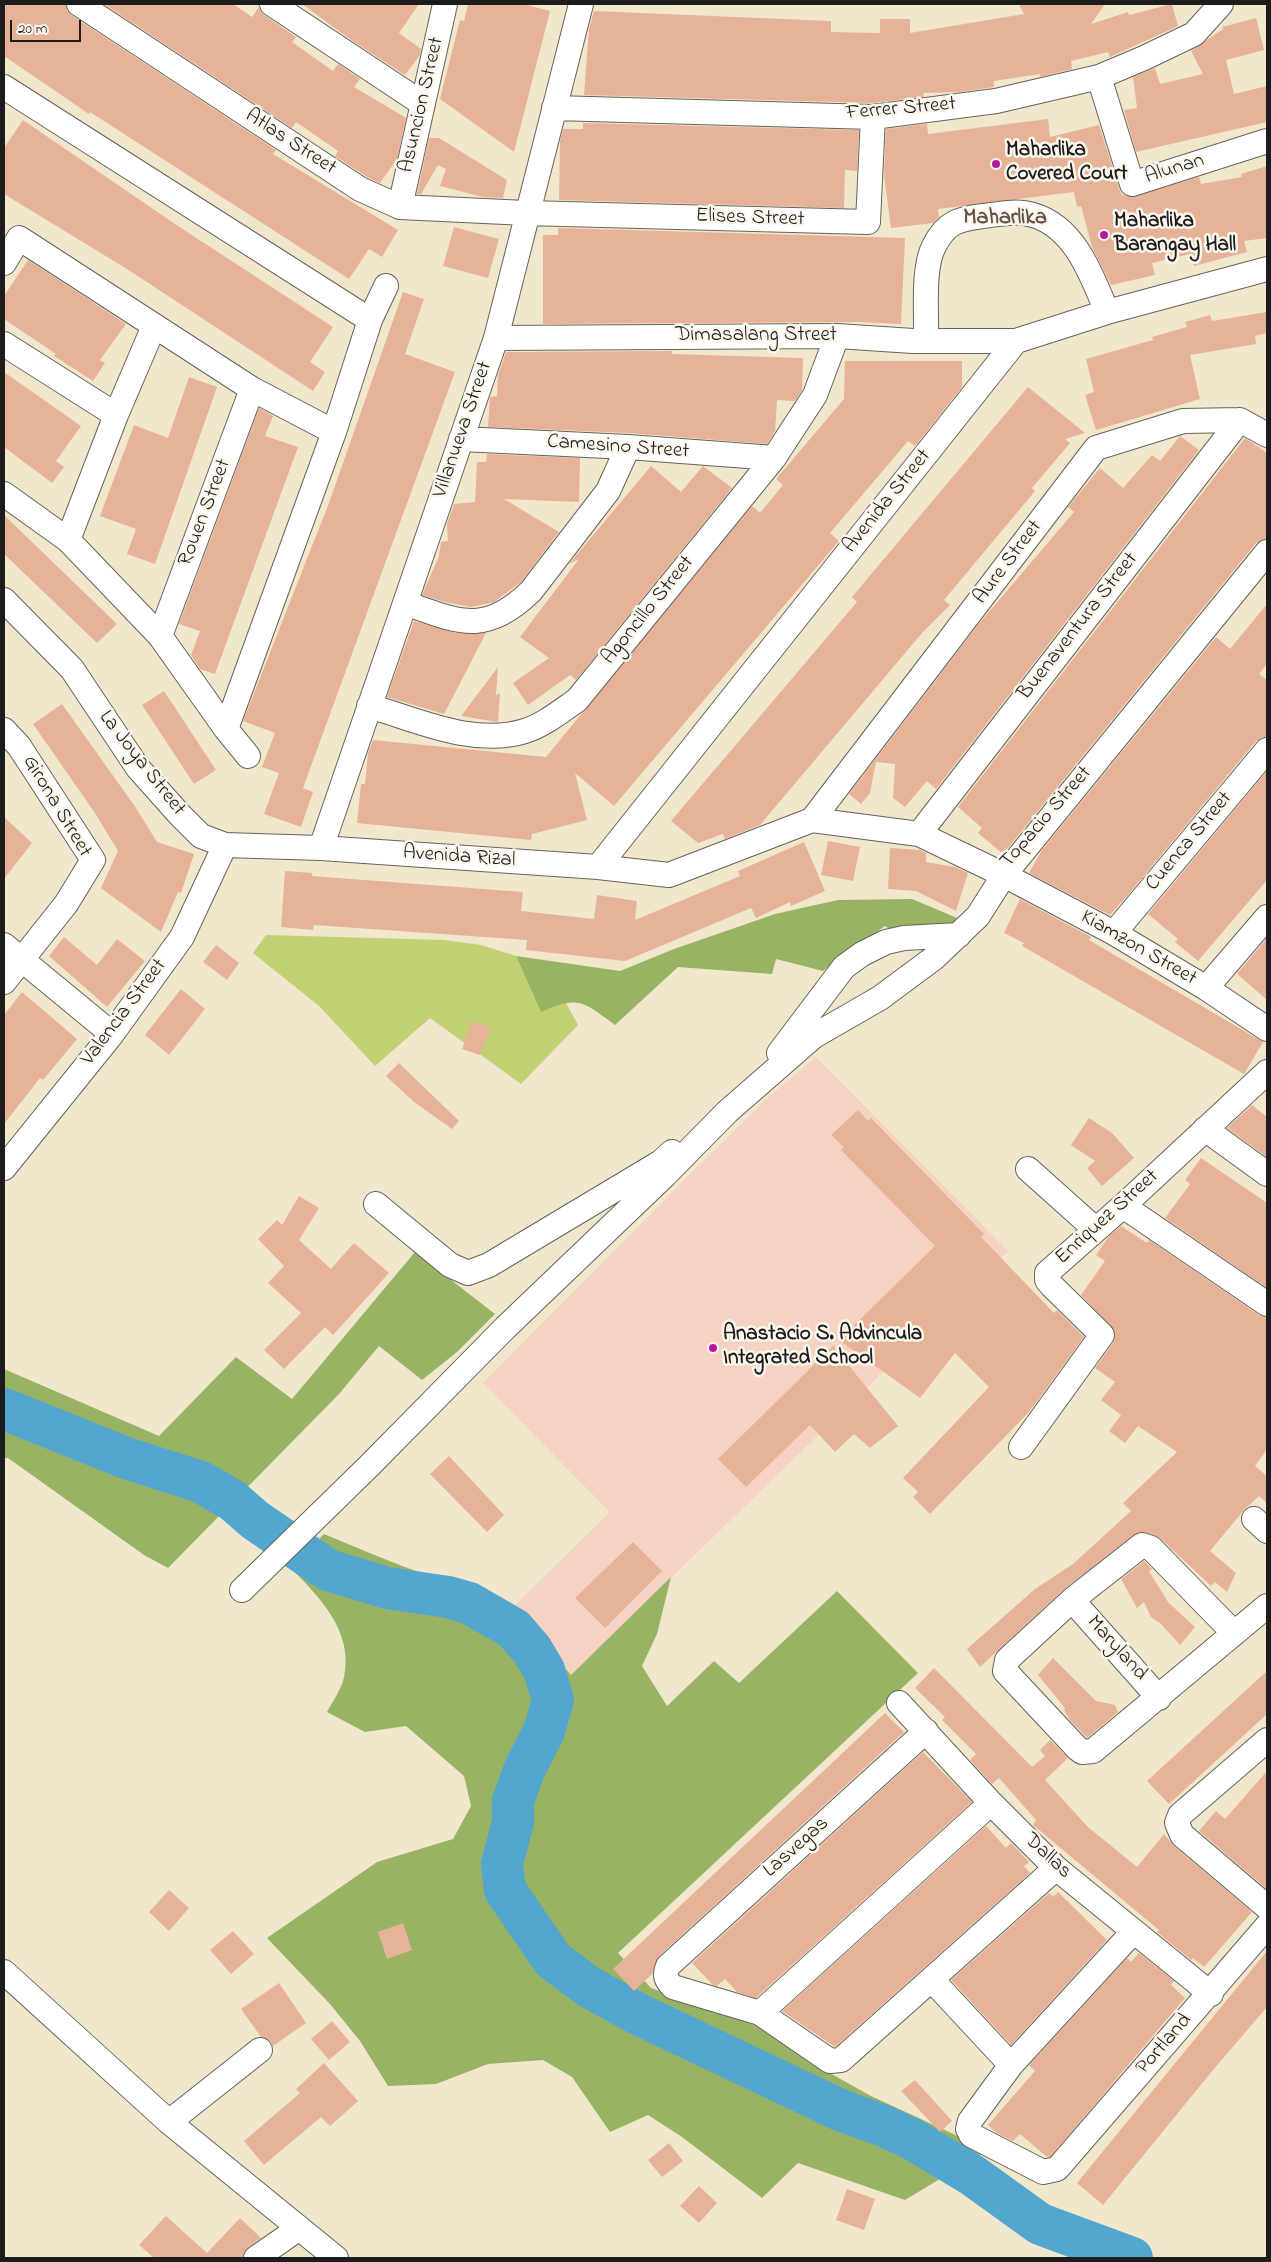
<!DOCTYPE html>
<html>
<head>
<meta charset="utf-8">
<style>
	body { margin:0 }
	#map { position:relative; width:1271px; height:2262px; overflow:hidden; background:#f1e7cd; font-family:"Indie Flower",sans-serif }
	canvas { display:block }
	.frame { position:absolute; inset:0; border:5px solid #1c1c1c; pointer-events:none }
	.scale { position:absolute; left:10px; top:20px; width:71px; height:22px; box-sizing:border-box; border:2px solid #1c1c1c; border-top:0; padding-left:6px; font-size:15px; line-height:18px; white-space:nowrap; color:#1c1c1c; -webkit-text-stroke:4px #fbf7ec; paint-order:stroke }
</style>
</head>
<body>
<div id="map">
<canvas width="1271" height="2262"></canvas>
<div class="frame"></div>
<div class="scale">20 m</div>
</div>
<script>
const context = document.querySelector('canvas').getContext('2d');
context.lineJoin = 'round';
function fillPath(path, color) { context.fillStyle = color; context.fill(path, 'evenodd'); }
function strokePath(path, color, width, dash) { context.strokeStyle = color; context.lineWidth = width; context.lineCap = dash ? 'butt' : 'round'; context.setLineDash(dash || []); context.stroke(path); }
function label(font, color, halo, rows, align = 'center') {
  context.font = font + ' "Indie Flower",sans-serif'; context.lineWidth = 5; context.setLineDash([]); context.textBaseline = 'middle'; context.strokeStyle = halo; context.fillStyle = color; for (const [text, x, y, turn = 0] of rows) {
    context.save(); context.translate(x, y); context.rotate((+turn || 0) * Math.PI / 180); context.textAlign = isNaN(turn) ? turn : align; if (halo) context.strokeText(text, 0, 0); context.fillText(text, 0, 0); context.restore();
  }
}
fillPath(new Path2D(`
	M 816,1057 L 1008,1251 L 571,1675 L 554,1656 L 537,1630 L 513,1607 L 610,1512 L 483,1383 L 700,1164 L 771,1095 Z`), '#f6d2c3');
fillPath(new Path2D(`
	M 266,935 L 444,940 L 481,945 L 516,956 L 541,1011 L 565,1001 L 578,1025 L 521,1084 L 430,1018 L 375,1066 L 319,1006 L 253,953 Z`), '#c2d173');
fillPath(new Path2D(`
	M 912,899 L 962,920 L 919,949 L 885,926 L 823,971 L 776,959 L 772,974 L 678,967 L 615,1025 C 583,1002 579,995 541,1012 L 516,956 L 620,971 L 674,949 L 775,914 L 838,900 Z
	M 415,1252 L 495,1314 L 457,1352 L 422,1380 L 379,1346 L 339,1394 L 168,1568 L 144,1555 L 8,1458 L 4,1458 L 4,1369 L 159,1436 L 236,1357 L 292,1399 Z
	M 324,1534 C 356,1547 387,1561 419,1572 C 451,1583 483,1588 511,1607 C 537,1623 552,1653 571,1675 L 671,1577 L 657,1634 L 642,1666 L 667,1706 L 714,1661 L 739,1683 L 837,1591 L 918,1673 L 618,1953 L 651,1988 L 757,2026 L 808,2061 L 871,2096 L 988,2150 L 905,2200 L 798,2163 L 762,2198 L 682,2137 L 648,2115 L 610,2132 L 572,2077 L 543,2060 L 488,2064 L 436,2084 L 388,2086 L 360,2041 L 330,2004 L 267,1938 L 377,1862 L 453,1839 L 471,1806 L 464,1776 L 406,1726 L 365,1732 L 327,1712 C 333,1701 342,1688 344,1677 C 354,1631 319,1597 290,1567 Z`), '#99b365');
strokePath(new Path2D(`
	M 4,1409 L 126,1458 L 201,1482 L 232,1500 L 255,1520 L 328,1570 L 387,1588 L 448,1597 L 469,1603 L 514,1629 L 532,1650 L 544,1670 L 553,1700 L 544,1731 L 525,1768 L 513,1801 L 513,1822 L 502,1864 L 505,1890 L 553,1960 L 589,1987 L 638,2014 L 840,2110 L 884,2126 L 912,2139 L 972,2175 L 1040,2224 L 1132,2258`), '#53a7cf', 42);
fillPath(new Path2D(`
	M 4,4 L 65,4 L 71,15 L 276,150 L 273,154 L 398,230 L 382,257 L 369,249 L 349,279 L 90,112 L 89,114 L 4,56 Z
	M 104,4 L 233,4 L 252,17 L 259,7 L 264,15 L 296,37 L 292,42 L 333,71 L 338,64 L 360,79 L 354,87 L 406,118 L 397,159 L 380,183 L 367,177 L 335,156 L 338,151 L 296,122 L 292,128 Z
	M 302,4 L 419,4 L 399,33 L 421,49 L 420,55 L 405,75 L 354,42 Z
	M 468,4 L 523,4 L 550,11 L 514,152 L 440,99 L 460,20 L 464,21 Z
	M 1019,4 L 1105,4 L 1091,24 L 1128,12 L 1129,15 L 1172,4 L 1178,26 L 1110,57 L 1108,52 L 1071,61 L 1072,69 L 1040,77 L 1040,74 L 994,81 L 994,87 L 961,92 L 923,93 L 924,97 L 872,103 L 584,95 L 589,29 L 594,11 L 831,21 L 831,32 L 880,33 L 880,19 L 910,19 L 910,33 L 1024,14 Z
	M 1256,18 L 1264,50 L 1226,60 L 1234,94 L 1267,86 L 1267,122 L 1136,152 L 1124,110 L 1137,108 L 1133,77 L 1155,68 L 1160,84 L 1203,74 L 1191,51 L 1223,29 L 1222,27 Z
	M 1048,119 L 1050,137 L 1099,125 L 1119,188 L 1122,195 L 1130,197 L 1199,177 L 1201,184 L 1242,177 L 1241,174 L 1267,166 L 1267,238 L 1244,241 L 1247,252 L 1194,266 L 1190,254 L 1152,263 L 1155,275 L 1111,285 L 1092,247 L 1081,206 L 1077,207 L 1074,192 L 938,209 L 939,217 L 933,223 L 891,228 L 884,174 L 886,129 L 927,124 L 928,134 Z
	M 23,120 L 178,226 L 333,327 L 310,362 L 325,372 L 313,391 L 127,269 L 4,194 L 4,148 Z
	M 583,123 L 859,130 L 857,171 L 845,170 L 844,208 L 559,200 L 560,141 L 563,129 L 583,129 Z
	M 429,138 L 439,138 L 507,180 L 503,198 L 483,197 L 440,186 L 446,169 L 438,165 L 421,194 L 417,194 Z
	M 454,227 L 499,239 L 488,278 L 443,266 Z
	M 558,228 L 905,238 L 901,324 L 858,322 L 543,324 L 543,235 L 558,235 Z
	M 28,260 L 126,324 L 100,360 L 105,363 L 93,381 L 54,356 L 56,354 L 4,319 L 4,296 Z
	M 403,292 L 424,299 L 405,354 L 455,372 L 303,788 L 313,792 L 301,827 L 264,814 L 279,773 L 262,767 L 275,733 L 243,721 L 329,503 Z
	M 1267,312 L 1267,333 L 1255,336 L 1256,344 L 1190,355 L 1200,399 L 1096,430 L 1085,395 L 1094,392 L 1086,359 L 1153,340 L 1152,337 L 1187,327 L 1185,322 L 1210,315 L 1212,321 Z
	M 672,351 L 672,354 L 803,358 L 802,390 L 795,401 L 777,400 L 775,431 L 767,444 L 629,433 L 488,427 L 490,397 L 497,396 L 498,375 L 506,352 Z
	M 845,361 L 962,361 L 962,387 L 915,446 L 908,441 L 830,533 L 839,541 L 614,806 L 575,773 L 587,820 L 532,834 L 531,840 L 357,823 L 361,784 L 365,784 L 368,753 L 373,740 L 546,757 L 752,506 L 760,513 L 783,485 L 776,479 L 844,399 Z
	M 4,372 L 81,426 L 56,461 L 64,467 L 52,483 L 4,447 Z
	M 189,377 L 217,387 L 155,564 L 127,554 L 136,529 L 100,516 L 134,425 L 168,438 Z
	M 1028,387 L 1085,433 L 1065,439 L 1070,443 L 1032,488 L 1035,491 L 944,600 L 950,605 L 922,633 L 760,825 L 725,839 L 723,834 L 698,843 L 671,821 L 857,602 L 852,597 Z
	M 259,408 L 273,416 L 265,436 L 298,447 L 215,674 L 200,669 L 191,655 L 200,631 L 179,624 Z
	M 1180,436 L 1199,450 L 936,789 L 927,781 L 905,807 L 893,798 L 895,764 L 876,762 L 870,793 L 861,804 L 849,794 L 977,626 L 1074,512 L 1068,507 L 1100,468 L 1123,488 L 1152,455 L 1160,461 Z
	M 1245,438 L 1267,453 L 1267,539 L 1256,543 L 1003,854 L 978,833 L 982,828 L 958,807 Z
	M 487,454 L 580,458 L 579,502 L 504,499 L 559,532 L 521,582 L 494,602 L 471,607 L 445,602 L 422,595 L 439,556 L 441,542 L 448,541 L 447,524 L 454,504 L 475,502 L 477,462 L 486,462 Z
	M 651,466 L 681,492 L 703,466 L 732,488 L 576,680 L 570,675 L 528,705 L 513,683 L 549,658 L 520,637 L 579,559 L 569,564 Z
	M 4,515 L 117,624 L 97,643 L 4,554 Z
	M 1267,604 L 1267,664 L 1259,674 L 1267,680 L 1267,737 L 1256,741 L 1127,896 L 1110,915 L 1029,873 L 1042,850 L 1216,637 L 1230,649 Z
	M 414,621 L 455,633 L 486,633 L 444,714 L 387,697 Z
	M 498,667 L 496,695 L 500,693 L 498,722 L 461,716 Z
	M 164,691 L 216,770 L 194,784 L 142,705 Z
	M 62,704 L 136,808 L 157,842 L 194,854 L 181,893 L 178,892 L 161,932 L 101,888 L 118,851 L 95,813 L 33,724 Z
	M 1267,771 L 1267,880 L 1198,961 L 1175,942 L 1178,939 L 1148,914 Z
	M 4,817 L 32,843 L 4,879 Z
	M 828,841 L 860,847 L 853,881 L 821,875 Z
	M 804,842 L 825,891 L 791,906 L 790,902 L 756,918 L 751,908 L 625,961 L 526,950 L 527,940 L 314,925 L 313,930 L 281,927 L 285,871 L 312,873 L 312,876 L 523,892 L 521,911 L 594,919 L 597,895 L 637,901 L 635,920 L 740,876 L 738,871 Z
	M 890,848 L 920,850 L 926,853 L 926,862 L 955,867 L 968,873 L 956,911 L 916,891 L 888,889 Z
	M 1020,899 L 1091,937 L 1089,940 L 1263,1042 L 1244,1074 L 1022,946 L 1024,943 L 1004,933 Z
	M 64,937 L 97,965 L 117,939 L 145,961 L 107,1007 L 49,956 Z
	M 1267,938 L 1267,1000 L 1237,974 Z
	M 216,945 L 239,963 L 227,980 L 203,962 Z
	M 181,989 L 205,1009 L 169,1055 L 145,1035 Z
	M 22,992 L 77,1039 L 43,1080 L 40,1078 L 4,1124 L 4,1015 Z
	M 472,1021 L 491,1028 L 480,1055 L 462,1049 Z
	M 399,1063 L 459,1121 L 452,1129 L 414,1102 L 386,1076 Z
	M 1252,1105 L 1267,1117 L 1267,1157 L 1227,1128 Z
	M 858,1110 L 868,1121 L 871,1118 L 984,1234 L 981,1237 L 1054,1313 L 1057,1310 L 1084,1337 L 1029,1412 L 930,1514 L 913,1497 L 918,1492 L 903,1478 L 989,1387 L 955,1353 L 920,1398 L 839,1340 L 935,1246 L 841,1150 L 844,1147 L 831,1135 Z
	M 1089,1118 L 1112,1133 L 1134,1158 L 1102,1186 L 1087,1168 L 1095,1161 L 1071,1145 Z
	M 1201,1158 L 1267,1203 L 1267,1288 L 1165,1218 L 1190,1184 L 1185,1180 Z
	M 299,1196 L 319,1208 L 299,1240 L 331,1269 L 354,1243 L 389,1273 L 333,1335 L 325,1327 L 284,1369 L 264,1350 L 301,1313 L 268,1283 L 284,1266 L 258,1239 L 277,1220 L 282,1225 Z
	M 1121,1226 L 1147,1243 L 1149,1240 L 1259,1315 L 1267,1318 L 1267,1449 L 1255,1466 L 1267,1476 L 1267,1503 L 1259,1496 L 1244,1510 L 1210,1551 L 1236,1573 L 1227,1592 L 1215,1582 L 1211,1586 L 1160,1538 L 1139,1532 L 1063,1590 L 980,1667 L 967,1649 L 1035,1589 L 1073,1564 L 1131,1511 L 1123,1503 L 1177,1452 L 1138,1426 L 1125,1443 L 1109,1431 L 1121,1415 L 1101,1400 L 1115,1382 L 1095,1368 L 1113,1343 L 1115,1331 L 1081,1295 L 1105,1261 L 1096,1255 L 1109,1236 Z
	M 833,1346 L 898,1426 L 870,1448 L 854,1434 L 835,1452 L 810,1425 L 746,1487 L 718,1459 Z
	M 449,1456 L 504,1515 L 487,1532 L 430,1474 Z
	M 633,1542 L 662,1571 L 605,1628 L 575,1598 Z
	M 1144,1561 L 1152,1569 L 1149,1571 L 1168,1602 L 1195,1627 L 1180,1645 L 1161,1624 L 1151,1617 L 1144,1602 L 1137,1608 L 1121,1579 Z
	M 1053,1658 L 1096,1701 L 1115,1705 L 1118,1712 L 1087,1738 L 1070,1720 L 1064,1710 L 1065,1708 L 1038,1675 Z
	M 934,1668 L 1032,1767 L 1045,1756 L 1040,1750 L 1050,1740 L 1068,1758 L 1045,1780 L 1088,1827 L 1137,1867 L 1164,1834 L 1173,1845 L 1252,1912 L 1204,1967 L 1193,1958 L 1191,1960 L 1157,1932 L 1159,1930 L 1033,1825 L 1036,1820 L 999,1778 L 992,1784 L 970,1760 L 976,1754 L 942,1720 L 945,1717 L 915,1688 Z
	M 1267,1671 L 1267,1714 L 1169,1804 L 1147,1781 Z
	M 885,1713 L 904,1732 L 659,1956 L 652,1974 L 634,1991 L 613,1969 Z
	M 923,1752 L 972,1802 L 756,1998 L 737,1992 L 725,1979 L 717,1986 L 713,1985 L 692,1963 Z
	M 1267,1771 L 1267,1889 L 1199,1831 L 1216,1811 L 1225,1819 Z
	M 986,1826 L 1006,1848 L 1011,1843 L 1029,1862 L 1024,1866 L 1030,1873 L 835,2047 L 782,2011 Z
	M 169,1890 L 189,1908 L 169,1931 L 149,1912 Z
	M 1058,1892 L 1107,1940 L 1011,2045 L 951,1980 L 1049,1893 L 1053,1897 Z
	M 403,1923 L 412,1950 L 387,1959 L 378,1932 Z
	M 233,1931 L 254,1954 L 231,1974 L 210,1950 Z
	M 1267,1951 L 1267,2007 L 1213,2070 L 1103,2205 L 1077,2183 Z
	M 1139,1953 L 1174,1981 L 1171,1985 L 1185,1998 L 1050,2157 L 1047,2157 L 1020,2134 L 1013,2141 L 997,2133 L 988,2125 L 1035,2071 L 1029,2065 L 1127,1958 L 1131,1962 Z
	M 279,1983 L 306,2023 L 273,2046 L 270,2041 L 261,2037 L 241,2009 Z
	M 332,2021 L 350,2042 L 329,2060 L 311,2039 Z
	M 324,2063 L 358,2101 L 330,2126 L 321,2117 L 264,2165 L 244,2141 L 300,2093 L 296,2089 Z
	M 915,2080 L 952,2121 L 940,2132 L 901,2091 Z
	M 669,2143 L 683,2161 L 662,2177 L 648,2160 Z
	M 699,2186 L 717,2203 L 699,2223 L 680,2206 Z
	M 847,2189 L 875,2199 L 864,2230 L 836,2220 Z
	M 166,2216 L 207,2253 L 240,2218 L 261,2238 L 248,2247 L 242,2258 L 154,2258 L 139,2245 Z`), '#e6b399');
const minor = new Path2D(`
	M 79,4 L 360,189 L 400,207 L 526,213 L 868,222 L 873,117
	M 272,4 L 423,104
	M 1099,77 L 1132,184 L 1267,141
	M 4,87 L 370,320 L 334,432 L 226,729
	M 554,108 L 873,117 L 996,101 L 1099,77 L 1144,58 L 1194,34 L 1221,4
	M 400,207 L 445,4
	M 4,263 L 19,238 L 252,389 L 334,432
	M 370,320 L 386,286
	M 496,338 L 837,336 L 913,341 L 1016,341
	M 926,341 C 927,314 922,269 934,246 C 946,222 959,219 983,216 C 999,214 1017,210 1033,215 C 1075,227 1092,276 1107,312
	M 4,344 L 116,415
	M 461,439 L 628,447 L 774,458
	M 4,494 L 68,540 L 160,636 L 226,729 L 248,756
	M 68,540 L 116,415 L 154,326
	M 4,600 L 72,669 L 138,768 L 179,814 L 201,836 L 225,845 L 321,848 L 598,867 L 669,875 L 812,820 L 919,834 L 1004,875 L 1114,933 L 1206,988 L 1267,1029
	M 405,603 C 459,622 485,636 531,591 L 608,491 L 628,447
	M 160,636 L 252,389
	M 369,706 C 418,720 474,747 525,731 C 544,725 561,711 577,700 L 774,458 L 815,395 L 837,336
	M 4,730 L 19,746 L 93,860 L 66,904 L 4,982
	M 812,820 L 1096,448 L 1183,421 L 1240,420 L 1267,435
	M 919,834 L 1240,420
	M 321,848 L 496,338 L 581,4
	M 598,867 L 1016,341 L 1107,312 L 1267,269
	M 1114,933 L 1267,750
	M 4,945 L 112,1034
	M 1206,988 L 1267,917
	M 779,1053 L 844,967 L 862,954 L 886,942 L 904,938 L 959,935
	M 1205,1129 L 1267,1174
	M 4,1168 L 112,1034 L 182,937 L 225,845
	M 1028,1169 L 1095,1229
	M 376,1204 L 450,1265 L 468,1273 L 489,1265 L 661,1162 L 672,1152
	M 1123,1206 L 1267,1304
	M 1021,1447 L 1102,1335 L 1052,1286 L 1047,1280 L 1047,1273 L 1123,1206 L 1267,1072
	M 1254,1519 L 1267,1531
	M 242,1590 L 370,1465 L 505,1328 L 666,1174 L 727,1112 L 814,1036 L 880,998 L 934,958 L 978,916 L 1004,875 L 1267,552
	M 1072,1600 L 1159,1698
	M 1233,1632 L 1151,1548 L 1142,1545 L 1072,1600 L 1007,1660 L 1005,1671 L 1078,1749 L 1082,1752 L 1093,1751 L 1267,1606
	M 899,1703 L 991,1803 L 1056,1868 L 1211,1994
	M 926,1731 L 668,1966 C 664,1975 666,1980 673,1987 L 760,2013 L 830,2061 L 841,2060 L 1056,1868
	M 1267,1740 L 1180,1815 L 1177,1823 L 1182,1835 L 1267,1907
	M 1133,1932 L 1011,2065 L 970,2121 L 968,2129 L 971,2135 L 1043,2172 L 1057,2169 L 1267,1926
	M 4,1972 L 169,2122 L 336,2258
	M 932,1980 L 1011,2065
	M 760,2013 L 991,1803
	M 169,2122 L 260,2050
	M 256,2258 L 298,2229`);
strokePath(minor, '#67635a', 26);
strokePath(minor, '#fff', 24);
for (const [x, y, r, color] of [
	[996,164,5,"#b5179e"],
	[1104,235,5,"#b5179e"],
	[713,1348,5,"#b5179e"]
]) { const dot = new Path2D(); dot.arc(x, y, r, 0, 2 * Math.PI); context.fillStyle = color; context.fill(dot); strokePath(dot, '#fbf7ec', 2); }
label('21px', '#1c1c1c', '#fbf7ec', [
	["Asuncion Street",423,105,-77],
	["Ferrer Street",901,110,-5],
	["Atlas Street",290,143,33],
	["Alunan",1175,170,-17],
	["Elises Street",750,219,2],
	["Dimasalang Street",756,337],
	["Villanueva Street",464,430,-71],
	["Camesino Street",618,448,4],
	["Avenida Street",888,502,-51],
	["Rouen Street",206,513,-69],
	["Aure Street",1009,563,-53],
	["Agoncillo Street",649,611,-51],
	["Buenaventura Street",1079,627,-52],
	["La Joya Street",141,764,52],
	["Girona Street",56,807,59],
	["Topacio Street",1047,818,-49],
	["Cuenca Street",1190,842,-50],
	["Avenida Rizal",459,858,4],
	["Kiamzon Street",1138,949,30],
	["Valencia Street",125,1013,-53],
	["Enriquez Street",1108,1218,-42],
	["Maryland",1116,1649,48],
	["Lasvegas",797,1848,-42],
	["Dallas",1047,1857,43],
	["Portland",1165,2045,-49]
]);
label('bold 21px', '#1c1c1c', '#fbf7ec', [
	["Maharlika",1006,152],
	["Covered Court",1006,176],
	["Maharlika",1114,223],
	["Barangay Hall",1114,247],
	["Anastacio S. Advincula",723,1336],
	["Integrated School",723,1360]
], 'left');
label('bold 22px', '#635148', '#fbf7ec', [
	["Maharlika",1005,219]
]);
</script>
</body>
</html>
